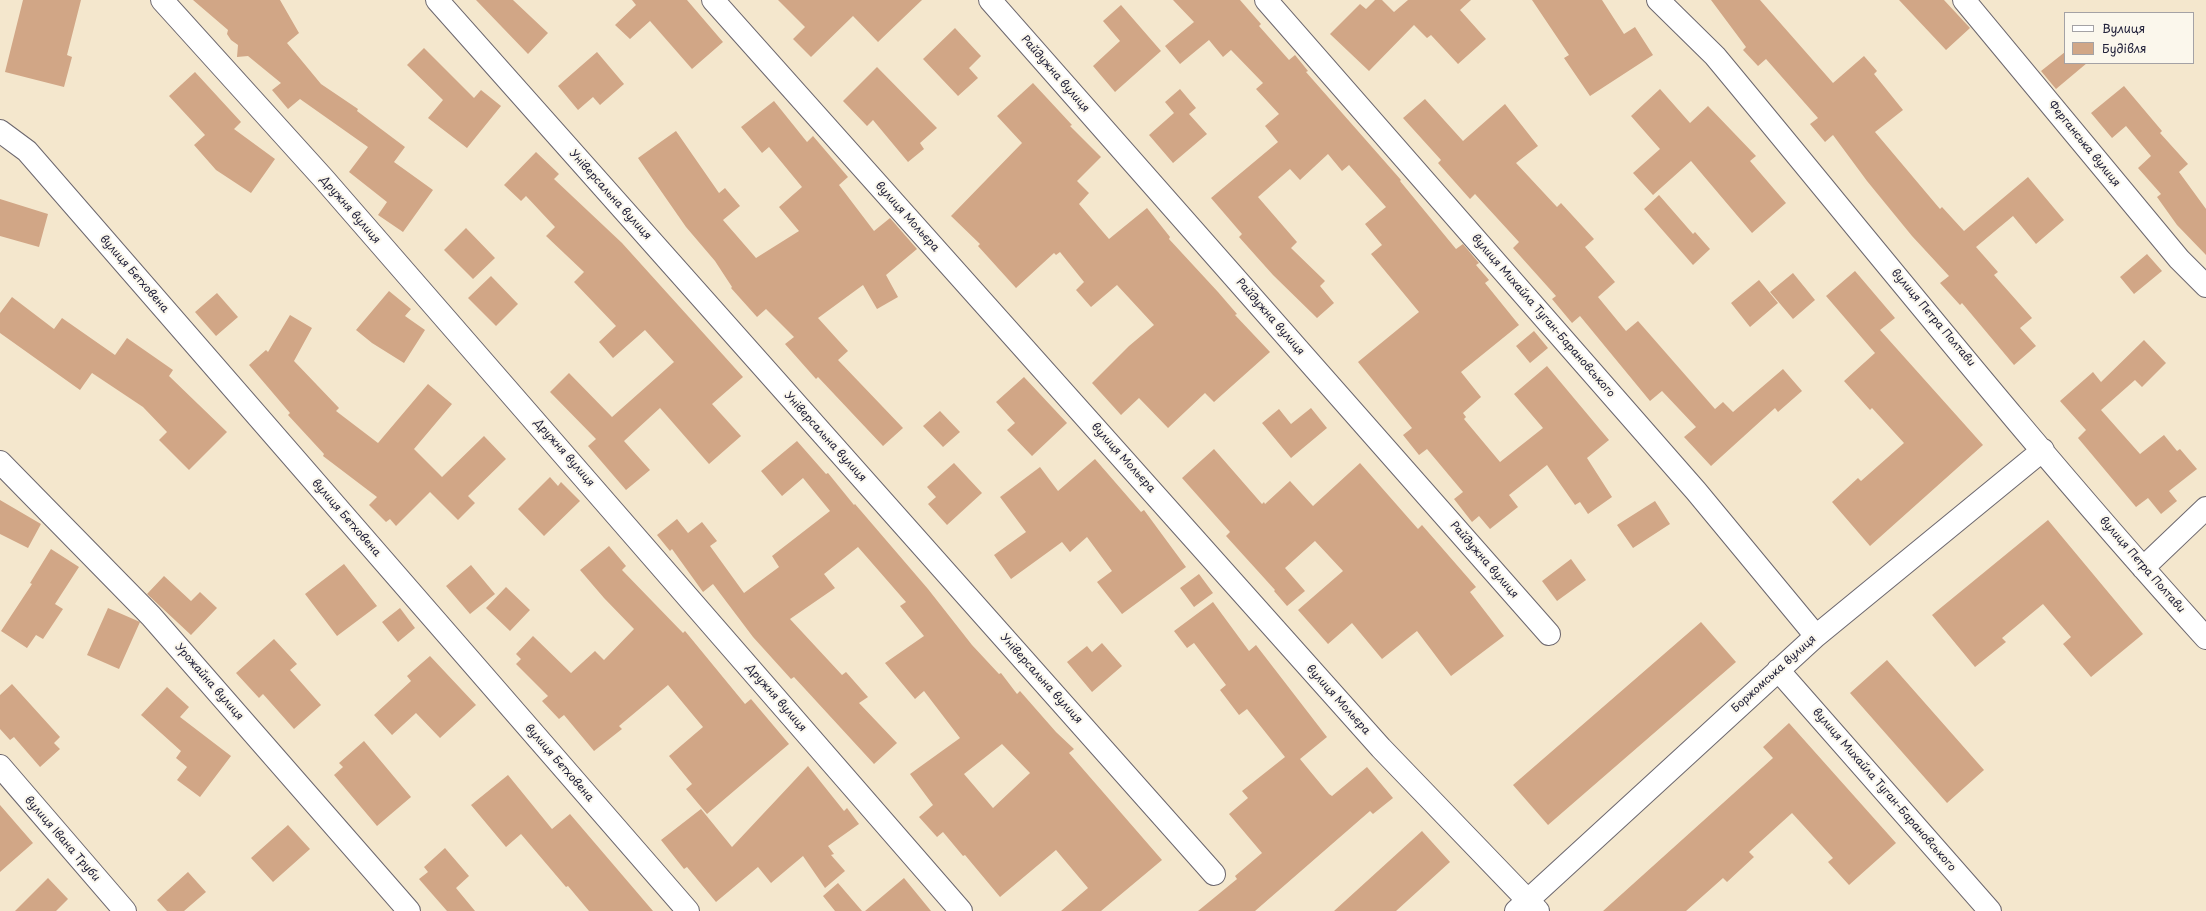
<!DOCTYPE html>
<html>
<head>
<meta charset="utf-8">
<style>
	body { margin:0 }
	#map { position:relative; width:2206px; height:911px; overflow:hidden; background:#f4e7cd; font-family:"Playpen Sans",sans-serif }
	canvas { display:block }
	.legend { position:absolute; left:2064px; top:12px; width:130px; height:52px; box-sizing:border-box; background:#fbf7ec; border:1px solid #a4a2a5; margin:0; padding:5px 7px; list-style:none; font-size:12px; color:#22223b }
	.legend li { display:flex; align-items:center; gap:8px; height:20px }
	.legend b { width:20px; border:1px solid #a4a2a5 }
</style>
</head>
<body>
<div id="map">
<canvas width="2206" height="911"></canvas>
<ul class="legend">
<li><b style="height:5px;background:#fff"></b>Вулиця</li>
<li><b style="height:11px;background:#d1a686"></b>Будівля</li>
</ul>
</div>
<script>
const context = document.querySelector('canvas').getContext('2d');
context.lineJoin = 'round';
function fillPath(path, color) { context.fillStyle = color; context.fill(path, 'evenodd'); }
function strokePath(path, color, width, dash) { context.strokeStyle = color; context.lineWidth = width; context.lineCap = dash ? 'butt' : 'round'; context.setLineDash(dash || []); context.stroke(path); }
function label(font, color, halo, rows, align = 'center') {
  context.font = font + ' "Playpen Sans",sans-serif'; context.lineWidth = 4; context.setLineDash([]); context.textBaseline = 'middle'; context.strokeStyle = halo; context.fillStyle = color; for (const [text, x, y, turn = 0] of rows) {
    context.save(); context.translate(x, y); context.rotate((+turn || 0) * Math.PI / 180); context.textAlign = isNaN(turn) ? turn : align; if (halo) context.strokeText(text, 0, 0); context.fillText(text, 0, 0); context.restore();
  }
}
fillPath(new Path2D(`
	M 23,0 L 81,0 L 67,55 L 72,57 L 64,87 L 5,72 Z
	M 193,0 L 280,0 L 299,33 L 287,43 L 321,84 L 358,109 L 357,111 L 405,147 L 394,162 L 433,190 L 403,232 L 378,215 L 387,202 L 349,172 L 368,147 L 300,99 L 288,109 L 272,90 L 281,83 L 248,56 L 237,57 L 238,45 L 231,40 L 227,34 L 228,30 Z
	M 476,0 L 513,0 L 548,33 L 528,54 Z
	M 632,0 L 687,0 L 723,42 L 692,69 L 650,21 L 630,39 L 615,25 L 636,5 Z
	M 778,0 L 922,0 L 878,42 L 853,16 L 811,57 L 793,39 L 805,27 Z
	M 1173,0 L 1240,0 L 1261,24 L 1259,26 L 1289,60 L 1295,55 L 1308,71 L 1306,72 L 1401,180 L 1400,181 L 1456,249 L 1463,244 L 1479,263 L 1476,265 L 1489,280 L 1485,283 L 1519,325 L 1461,372 L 1481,397 L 1463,413 L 1466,417 L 1464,419 L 1500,462 L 1543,428 L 1514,394 L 1547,366 L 1609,440 L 1587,458 L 1612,497 L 1588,514 L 1580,502 L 1575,505 L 1547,465 L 1509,495 L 1518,507 L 1490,529 L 1479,516 L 1472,522 L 1454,499 L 1463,492 L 1427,449 L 1419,455 L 1403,435 L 1412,428 L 1358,362 L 1419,312 L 1371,254 L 1382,245 L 1365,224 L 1386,207 L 1349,165 L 1342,171 L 1328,154 L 1300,180 L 1290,169 L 1258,197 L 1297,242 L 1291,248 L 1325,281 L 1320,286 L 1334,303 L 1317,318 L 1273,275 L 1239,237 L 1242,234 L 1211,198 L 1278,142 L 1265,126 L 1279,114 L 1256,89 L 1263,83 L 1231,50 L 1223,57 L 1209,40 L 1180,64 L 1165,46 L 1194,22 Z
	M 1375,0 L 1382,0 L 1394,12 L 1408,0 L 1471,0 L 1460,10 L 1486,39 L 1458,64 L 1431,35 L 1427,38 L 1414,25 L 1369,71 L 1330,34 L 1360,4 L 1366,9 Z
	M 1532,0 L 1602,0 L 1624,34 L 1635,27 L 1653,55 L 1590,96 L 1564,58 L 1569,55 Z
	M 1711,0 L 1760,0 L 1833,83 L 1864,56 L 1877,71 L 1874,74 L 1903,110 L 1875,132 L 1940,209 L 1942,207 L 1964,231 L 2028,177 L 2064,220 L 2036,244 L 2013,216 L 1976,247 L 1998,272 L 1994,275 L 2032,318 L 2020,328 L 2036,346 L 2014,365 L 1962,303 L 1960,305 L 1940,283 L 1949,276 L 1912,236 L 1867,181 L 1833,135 L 1825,142 L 1810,124 L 1818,118 L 1766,59 L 1758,66 L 1743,50 L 1746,47 Z
	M 1899,0 L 1944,0 L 1970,28 L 1946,50 Z
	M 1121,5 L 1161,51 L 1115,92 L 1093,66 L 1120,41 L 1103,21 Z
	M 955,28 L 981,56 L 969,68 L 978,78 L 958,96 L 923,59 Z
	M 424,48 L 474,98 L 481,90 L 501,106 L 467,148 L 428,118 L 443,100 L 407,65 Z
	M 597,52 L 624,84 L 600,105 L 593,97 L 578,110 L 558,86 Z
	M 2065,52 L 2065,63 L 2087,63 L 2056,89 L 2041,71 Z
	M 877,67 L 937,128 L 920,143 L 924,149 L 908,162 L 873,120 L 867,126 L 843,101 Z
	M 195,72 L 241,122 L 234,129 L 275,159 L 251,193 L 216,170 L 194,145 L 205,135 L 169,96 Z
	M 1033,83 L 1072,125 L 1070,126 L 1101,157 L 1077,181 L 1089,193 L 1079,204 L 1109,239 L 1147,208 L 1170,237 L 1169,239 L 1218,292 L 1237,314 L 1235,315 L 1270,352 L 1214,402 L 1205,393 L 1168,428 L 1139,398 L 1121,415 L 1092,383 L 1129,346 L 1154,325 L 1117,285 L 1091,307 L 1076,290 L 1084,282 L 1060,252 L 1056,255 L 1054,253 L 1016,288 L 978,246 L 980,244 L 951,216 L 1022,143 L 997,116 Z
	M 2124,86 L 2162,131 L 2160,133 L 2188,164 L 2179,172 L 2206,209 L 2206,255 L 2177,225 L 2157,197 L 2161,194 L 2138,168 L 2151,156 L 2126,126 L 2112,138 L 2091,113 Z
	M 1180,89 L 1196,108 L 1189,114 L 1207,134 L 1173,163 L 1149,135 L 1174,113 L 1165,102 Z
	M 1660,89 L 1690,123 L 1708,106 L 1756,156 L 1750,161 L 1786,203 L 1752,233 L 1691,161 L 1653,195 L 1633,173 L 1660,149 L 1631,116 Z
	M 1425,99 L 1463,141 L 1505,104 L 1538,146 L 1516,163 L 1557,207 L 1561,203 L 1594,239 L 1585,247 L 1615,282 L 1598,297 L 1626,331 L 1638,321 L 1715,409 L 1723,402 L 1733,412 L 1783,369 L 1802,391 L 1778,412 L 1775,408 L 1711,466 L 1684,437 L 1696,427 L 1662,391 L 1650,401 L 1580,316 L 1572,323 L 1552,299 L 1556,296 L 1513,248 L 1519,242 L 1475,194 L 1470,199 L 1438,163 L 1441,160 L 1403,118 Z
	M 774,101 L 807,142 L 813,136 L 848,177 L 839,185 L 874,231 L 890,218 L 917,249 L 886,275 L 898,297 L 877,309 L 863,285 L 818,318 L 848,351 L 838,360 L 903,428 L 883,446 L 818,377 L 816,379 L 785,344 L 794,337 L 766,309 L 757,317 L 731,288 L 732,287 L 715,261 L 686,227 L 638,158 L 676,131 L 719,193 L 725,188 L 740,206 L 723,220 L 756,258 L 799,231 L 779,207 L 802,187 L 769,147 L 762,153 L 741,127 Z
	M 536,152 L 559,174 L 554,179 L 622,243 L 743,377 L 712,404 L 741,436 L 709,464 L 660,408 L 624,441 L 650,470 L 626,490 L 588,446 L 596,439 L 550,392 L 569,373 L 612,417 L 674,362 L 645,330 L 613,358 L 599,342 L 616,326 L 574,282 L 584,272 L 546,236 L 555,227 L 526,196 L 521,201 L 504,185 Z
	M 1659,195 L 1693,234 L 1695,232 L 1710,249 L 1693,265 L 1644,209 Z
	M 0,199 L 48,214 L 39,247 L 0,236 Z
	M 466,228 L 495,258 L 473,279 L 444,250 Z
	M 2147,254 L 2162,271 L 2134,294 L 2120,277 Z
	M 1855,271 L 1895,318 L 1880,330 L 1983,445 L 1870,546 L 1832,502 L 1858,478 L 1861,481 L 1904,443 L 1872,408 L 1870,410 L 1844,381 L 1875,353 L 1826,296 Z
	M 1793,273 L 1815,300 L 1793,319 L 1770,292 Z
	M 491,276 L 518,304 L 496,326 L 468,298 Z
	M 1759,280 L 1778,303 L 1750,327 L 1731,303 Z
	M 389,291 L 411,309 L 405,316 L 425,330 L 404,363 L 372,343 L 356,330 Z
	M 217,293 L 238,317 L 216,336 L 195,312 Z
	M 12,297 L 54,329 L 62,318 L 115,355 L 127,338 L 173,370 L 169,376 L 227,432 L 189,470 L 159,440 L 167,432 L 143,407 L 92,373 L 80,390 L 0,333 L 0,313 Z
	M 290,315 L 312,328 L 294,361 L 339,408 L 336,411 L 378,443 L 428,384 L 452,404 L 414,449 L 442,477 L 484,436 L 506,459 L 468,496 L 475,503 L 458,520 L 430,492 L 396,526 L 390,519 L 386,522 L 369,505 L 377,497 L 323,456 L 324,454 L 288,415 L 290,413 L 249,365 L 266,350 L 268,352 Z
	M 1534,331 L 1548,348 L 1530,363 L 1516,346 Z
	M 2144,340 L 2166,363 L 2142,387 L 2135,380 L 2101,410 L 2140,454 L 2164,435 L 2177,451 L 2180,449 L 2197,469 L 2169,491 L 2177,501 L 2161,514 L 2148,498 L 2136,507 L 2078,438 L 2086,430 L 2060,401 L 2093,372 L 2101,382 Z
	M 1024,377 L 1067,423 L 1032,456 L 1007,430 L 1015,423 L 996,402 Z
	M 1311,408 L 1327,428 L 1291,458 L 1262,423 L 1279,409 L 1291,424 Z
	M 940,411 L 960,432 L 943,447 L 923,426 Z
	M 797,441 L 826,474 L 828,473 L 854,505 L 855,504 L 928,589 L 972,645 L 999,674 L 1001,673 L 1017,694 L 1020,691 L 1056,732 L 1074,749 L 1069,753 L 1162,860 L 1101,911 L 1061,911 L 1088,888 L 1056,850 L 1000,897 L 965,855 L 963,856 L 943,832 L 937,837 L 919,817 L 933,805 L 910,774 L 960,738 L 924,691 L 915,699 L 885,663 L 924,636 L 900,606 L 906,602 L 858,547 L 824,574 L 835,588 L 790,619 L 842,675 L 846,672 L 868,697 L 859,703 L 897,743 L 874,764 L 794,677 L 791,679 L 753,637 L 713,584 L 703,592 L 672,549 L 670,551 L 657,535 L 677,519 L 688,533 L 702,522 L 717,541 L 710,546 L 744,593 L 779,567 L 772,556 L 830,511 L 803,478 L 782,496 L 761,471 ZM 1002,744 L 1030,773 L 993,808 L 964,774 Z
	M 1214,449 L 1262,504 L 1264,502 L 1265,504 L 1290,481 L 1313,506 L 1360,463 L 1418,529 L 1422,525 L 1476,587 L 1470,592 L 1504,636 L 1451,676 L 1417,631 L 1382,659 L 1352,623 L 1328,644 L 1298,610 L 1343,571 L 1315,541 L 1285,568 L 1305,591 L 1287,606 L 1274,591 L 1275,590 L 1226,536 L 1230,532 L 1182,478 Z
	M 1095,459 L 1141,512 L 1144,510 L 1186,567 L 1122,614 L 1097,582 L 1112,571 L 1087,537 L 1070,552 L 1062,542 L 1011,579 L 994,555 L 1026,532 L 1000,497 L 1040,467 L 1058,491 Z
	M 954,463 L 982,493 L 947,525 L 928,504 L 936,497 L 927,487 Z
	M 550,477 L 558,486 L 561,482 L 580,501 L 544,536 L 518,509 Z
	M 0,500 L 41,524 L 28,548 L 0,534 Z
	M 1655,501 L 1670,524 L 1633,548 L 1617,525 Z
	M 2048,520 L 2143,634 L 2091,677 L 2063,644 L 2071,637 L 2043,604 L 2002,638 L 2006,642 L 1975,667 L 1932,615 Z
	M 609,546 L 626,566 L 622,570 L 683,633 L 685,631 L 745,704 L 751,699 L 789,744 L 707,814 L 686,789 L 692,784 L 669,756 L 703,727 L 668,685 L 619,726 L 622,729 L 594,751 L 564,715 L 559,719 L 542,701 L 548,696 L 516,664 L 521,659 L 516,654 L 533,636 L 571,673 L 595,651 L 604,660 L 634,629 L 604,598 L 580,570 Z
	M 51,549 L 79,567 L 55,604 L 63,609 L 43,639 L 36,635 L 27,648 L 1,631 L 32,584 L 30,583 Z
	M 1571,559 L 1586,580 L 1557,601 L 1542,581 Z
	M 344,564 L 377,606 L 337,636 L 305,594 Z
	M 471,565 L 495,594 L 470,614 L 446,586 Z
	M 1199,574 L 1213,593 L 1194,607 L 1180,588 Z
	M 164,576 L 191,601 L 200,592 L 217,608 L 191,635 L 147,594 Z
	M 506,587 L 530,610 L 510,631 L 486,608 Z
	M 1213,602 L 1249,651 L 1256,645 L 1327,737 L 1300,759 L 1329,794 L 1332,796 L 1367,767 L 1393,798 L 1373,814 L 1370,811 L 1255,911 L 1198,911 L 1237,879 L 1235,876 L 1262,853 L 1229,814 L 1248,798 L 1242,791 L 1285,757 L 1247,709 L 1239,715 L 1220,690 L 1226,685 L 1194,643 L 1187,648 L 1174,631 Z
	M 108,608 L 140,622 L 119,669 L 87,655 Z
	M 400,608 L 415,628 L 398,642 L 382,622 Z
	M 1701,622 L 1736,662 L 1548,825 L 1513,785 Z
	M 274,639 L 297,664 L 290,670 L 321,705 L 294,729 L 263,694 L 259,698 L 236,673 Z
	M 1102,643 L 1122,666 L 1092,692 L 1067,662 L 1087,646 L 1092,652 Z
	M 430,656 L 476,705 L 440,738 L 416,713 L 392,735 L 374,715 L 411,681 L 407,676 Z
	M 1887,660 L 1984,770 L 1947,803 L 1850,693 Z
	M 12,684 L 60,737 L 54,743 L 60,749 L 40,767 L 14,737 L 10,740 L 0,729 L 0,695 Z
	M 167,687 L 189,707 L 180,717 L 231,756 L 200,797 L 177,780 L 187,767 L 176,758 L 181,751 L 141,715 Z
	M 1789,723 L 1896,843 L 1849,885 L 1828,862 L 1833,858 L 1792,813 L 1749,852 L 1754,857 L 1727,882 L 1723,878 L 1686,911 L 1603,911 L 1773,758 L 1763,747 Z
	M 364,741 L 411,797 L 377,826 L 334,775 L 343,767 L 339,763 Z
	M 808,766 L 844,811 L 847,808 L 859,824 L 828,846 L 834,854 L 831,855 L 845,871 L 825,888 L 803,856 L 771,883 L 758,867 L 716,902 L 687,867 L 684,869 L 661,840 L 701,809 L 732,847 Z
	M 508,775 L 552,829 L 570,814 L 653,911 L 589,911 L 568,886 L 566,887 L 521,834 L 506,847 L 471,805 Z
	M 0,805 L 33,843 L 0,872 Z
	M 288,825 L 310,849 L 273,882 L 251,858 Z
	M 1422,831 L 1450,862 L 1396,911 L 1334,911 Z
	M 445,848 L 469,876 L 456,888 L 475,911 L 447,911 L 419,879 L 428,872 L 424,867 Z
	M 188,872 L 206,892 L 184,911 L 167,911 L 157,900 Z
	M 48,878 L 68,899 L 56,911 L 15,911 Z
	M 904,878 L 931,911 L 865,911 Z
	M 838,883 L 862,911 L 835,911 L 823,896 Z`), '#d1a686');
const street = new Path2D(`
	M 162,0 L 323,178 L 961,911
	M 437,0 L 1214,874
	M 713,0 L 1381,748 L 1538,911
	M 990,0 L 1549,634
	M 1266,0 L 1696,491 L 1816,636
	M 1658,0 L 1715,56 C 1877,251 2035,450 2206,638
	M 1964,0 L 2179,259 L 2206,286
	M 0,131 L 27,151 L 688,911
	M 0,462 L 151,616 L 409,911
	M 2143,568 L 2206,508
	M 1778,670 L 1990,911
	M 0,766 L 125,911
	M 1516,911 L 1816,636 L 2043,450`);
strokePath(street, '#6c676e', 24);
strokePath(street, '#fff', 22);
label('11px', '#22223b', '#fbf7ec', [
	["Райдужна вулиця",1055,74,49],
	["Ферганська вулиця",2084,144,51],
	["Універсальна вулиця",610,195,48],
	["Дружня вулиця",350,210,49],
	["вулиця Мольєра",907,217,48],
	["вулиця Бетховена",134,274,49],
	["вулиця Михайла Туган-Барановського",1543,316,49],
	["Райдужна вулиця",1270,317,49],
	["вулиця Петра Полтави",1933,318,50],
	["Універсальна вулиця",825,437,48],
	["Дружня вулиця",564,453,49],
	["вулиця Мольєра",1123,458,48],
	["вулиця Бетховена",346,518,49],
	["Райдужна вулиця",1484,560,49],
	["вулиця Петра Полтави",2142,565,49],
	["Боржомська вулиця",1774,674,-42],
	["Універсальна вулиця",1041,679,48],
	["Урожайна вулиця",209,682,49],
	["Дружня вулиця",776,698,49],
	["вулиця Мольєра",1338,700,48],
	["вулиця Бетховена",559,763,49],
	["вулиця Михайла Туган-Барановського",1884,790,49],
	["вулиця Івана Труби",62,839,49]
]);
</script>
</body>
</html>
